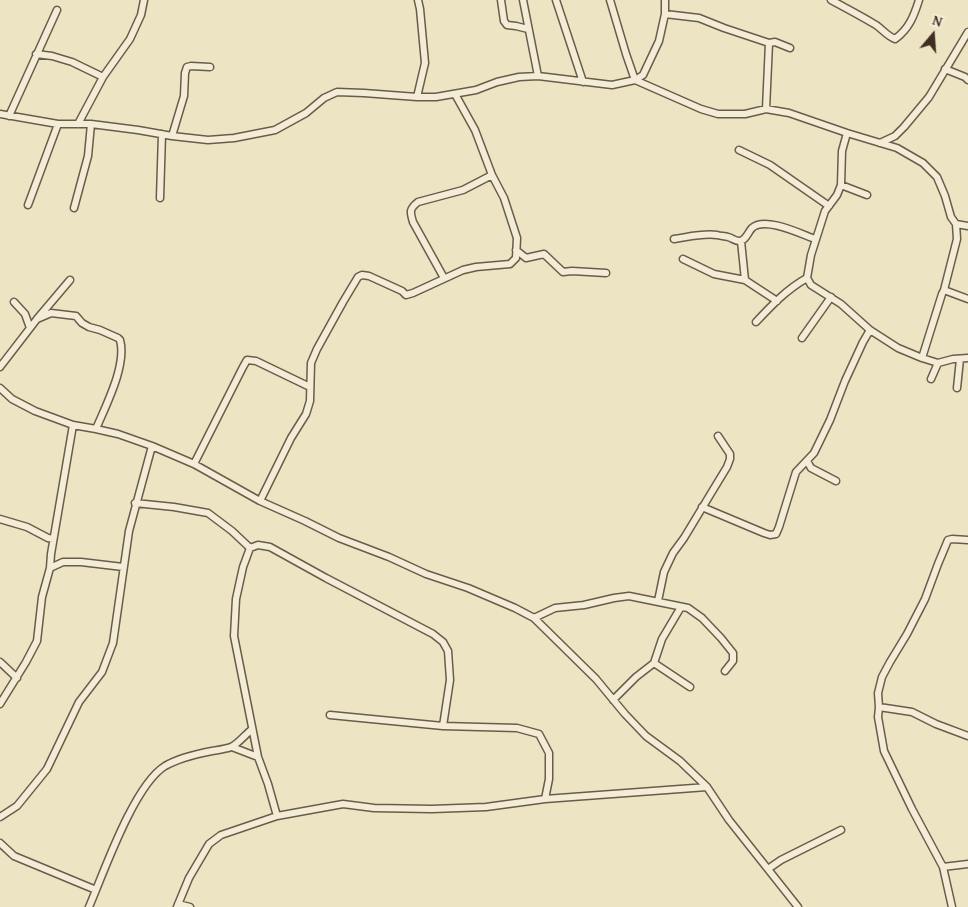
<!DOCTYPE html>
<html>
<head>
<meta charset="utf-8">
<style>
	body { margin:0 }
	#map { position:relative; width:968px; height:907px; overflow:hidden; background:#ede4c3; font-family:"Gentium Book Plus",serif }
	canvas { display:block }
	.north { position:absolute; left:908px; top:10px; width:50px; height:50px; -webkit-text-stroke:4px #f3edd8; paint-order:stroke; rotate:18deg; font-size:14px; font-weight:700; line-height:20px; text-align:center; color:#3e2e21 }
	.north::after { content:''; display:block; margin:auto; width:18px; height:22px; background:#3e2e21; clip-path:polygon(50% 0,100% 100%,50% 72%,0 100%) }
</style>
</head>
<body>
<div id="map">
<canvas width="968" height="907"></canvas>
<div class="north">N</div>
</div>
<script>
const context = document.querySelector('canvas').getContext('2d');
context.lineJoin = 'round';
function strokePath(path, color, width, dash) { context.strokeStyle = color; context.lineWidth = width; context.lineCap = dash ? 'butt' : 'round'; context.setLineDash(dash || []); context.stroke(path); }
const street = new Path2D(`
	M 501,0 L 504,21 L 507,25 L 516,26 L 528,29
	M 523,0 L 538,76
	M 556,0 L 583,82
	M 610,0 L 626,54 L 635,80 L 701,109 L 718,114 L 745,114 L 766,109 L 789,113 L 847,133 L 897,148 L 923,163 L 937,177 L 945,196 L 951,217 L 956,224 L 968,226
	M 831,0 C 846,8 861,16 876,25 C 882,29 887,36 895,39 C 909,29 914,16 919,0
	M 665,14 L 699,18 L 724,28 L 769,43 L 775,42 L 790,48
	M 36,54 L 52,56 L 72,62 L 103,77
	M 945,69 L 965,77 L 968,80
	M 417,97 L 425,63 L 420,9 L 418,0
	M 766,109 L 769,43
	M 0,114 L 58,124 L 91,124 L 138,130 L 172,136 L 208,140 L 234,138 L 275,130 L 306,113 L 324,98 L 337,92 L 364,93 L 417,97 L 436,97 L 476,90 L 497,82 L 519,77 L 538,76 L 612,85 L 635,80 L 643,75 L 659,41 L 665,14 L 665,0
	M 9,116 L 57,10
	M 78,124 L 103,77 L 130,39 L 141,15 L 144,0
	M 847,133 L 842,151 L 841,185 L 837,195 L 825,211 L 811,255 L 807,278 L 811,285 L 841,304 L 870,330 L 898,348 L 922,358 L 938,363 L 953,359 L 968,358
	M 172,136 L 184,96 L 185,73 L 187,67 L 191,66 L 210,67
	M 880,143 L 895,136 L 904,127 L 929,97 L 968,32
	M 739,150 L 770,165 L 829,206
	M 841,185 L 867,195
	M 160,198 L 162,134
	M 28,205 L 58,124
	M 74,208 L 88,156 L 91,124
	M 674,239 C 688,237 703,233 717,235 C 720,236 725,236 728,237 C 732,238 735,241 739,241 C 746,241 748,232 752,228 C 765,216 801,234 815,239
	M 741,241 L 745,280
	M 516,250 L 526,258 L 544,254 L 563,272 L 572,271 L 606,273
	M 683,259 L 714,274 L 745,280 L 777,301
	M 444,278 L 413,222 C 410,212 409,209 418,202 L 463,190 L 492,175
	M 944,290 L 968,299
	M 14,302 L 25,314 L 30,328
	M 37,319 L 51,313 L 76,316 L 82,323 L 89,327 L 100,330 L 118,338 L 120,340 C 127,365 106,405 96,429
	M 756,322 C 771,306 787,289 807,278
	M 802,338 L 831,297
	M 922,358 L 942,294 L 944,290 L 957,239 L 956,224
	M 0,367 L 37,319 L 70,280
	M 931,379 L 938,363
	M 0,388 L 12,399 L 35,411 L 73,425 L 96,429 L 118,434 L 152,446 L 194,464 L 260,501 L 305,521 L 339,538 L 389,557 L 426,574 L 468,588 L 515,608 L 534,618 L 596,679 L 625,714 L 646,736 L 680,761 L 707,787 L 729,820 L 798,907
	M 957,388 L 960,359
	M 807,461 L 811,468 L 836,481
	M 194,464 L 243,367 L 247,360 L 256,361 L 310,387
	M 260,501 L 291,438 L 306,414 L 310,401 L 311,363 L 317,349 L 343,302 L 358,277 L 362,275 L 369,276 L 402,291 L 406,295 L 413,293 L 463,270 L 476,267 L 510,264 L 516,258 L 517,238 L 504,198 L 492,175 L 475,130 L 455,94
	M 135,503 L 174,507 L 208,513 L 232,531 L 250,548
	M 702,507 L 764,533 L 770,535 L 776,534 L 779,527 L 796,472 L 814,453 L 830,420 L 845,381 L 863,342 L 870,330
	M 0,519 L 27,527 L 48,538 L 53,539
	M 50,568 L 63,562 L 81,562 L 123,567
	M 658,601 L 664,572 L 673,553 L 684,538 L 713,490 L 727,467 L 730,459 L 730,454 L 718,436
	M 534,618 L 555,608 L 584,605 L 614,598 L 629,596 L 688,608 L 702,618 L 721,638 L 733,653 L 733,661 L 725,671
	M 0,662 L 17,678
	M 654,663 L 690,687
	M 613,700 L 636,677 L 654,663 L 662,639 L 681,607
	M 0,704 L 26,662 L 37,641 L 42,597 L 50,568 L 51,554 L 73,425
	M 879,707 L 912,712 L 936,724 L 968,736
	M 330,715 L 443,726 L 517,728 L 539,734 L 549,753 L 549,779 L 545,799
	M 232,747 L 258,757
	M 277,816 L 268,784 L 258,757 L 234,636 L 236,599 L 243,567 L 250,548 L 258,545 L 270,547 L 326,578 L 433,634 L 443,642 L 448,651 L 450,680 L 443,726
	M 0,817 L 17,806 L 47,769 L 79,702 L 102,672 L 113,643 L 129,531 L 152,446
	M 0,843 L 14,856 L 96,890
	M 943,867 L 968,864
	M 768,869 L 781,860 L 841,830
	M 178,904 L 190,907
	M 89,907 C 104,872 134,785 165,766 C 179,758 196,754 212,751 C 218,750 226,749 231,747 C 237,745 246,734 251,730
	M 177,907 L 189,878 L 209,844 L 221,835 L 277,816 L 343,804 L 374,808 L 432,809 L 486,807 L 545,799 L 707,787
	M 952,907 L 943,867 L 912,809 L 884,751 L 878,717 L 879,707 L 878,693 L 882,677 L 890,662 L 907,634 L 925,599 L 938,564 L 948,540 L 952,539 L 968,540`);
strokePath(street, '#6a5c4a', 9);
strokePath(street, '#f3edd8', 6);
</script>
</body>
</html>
